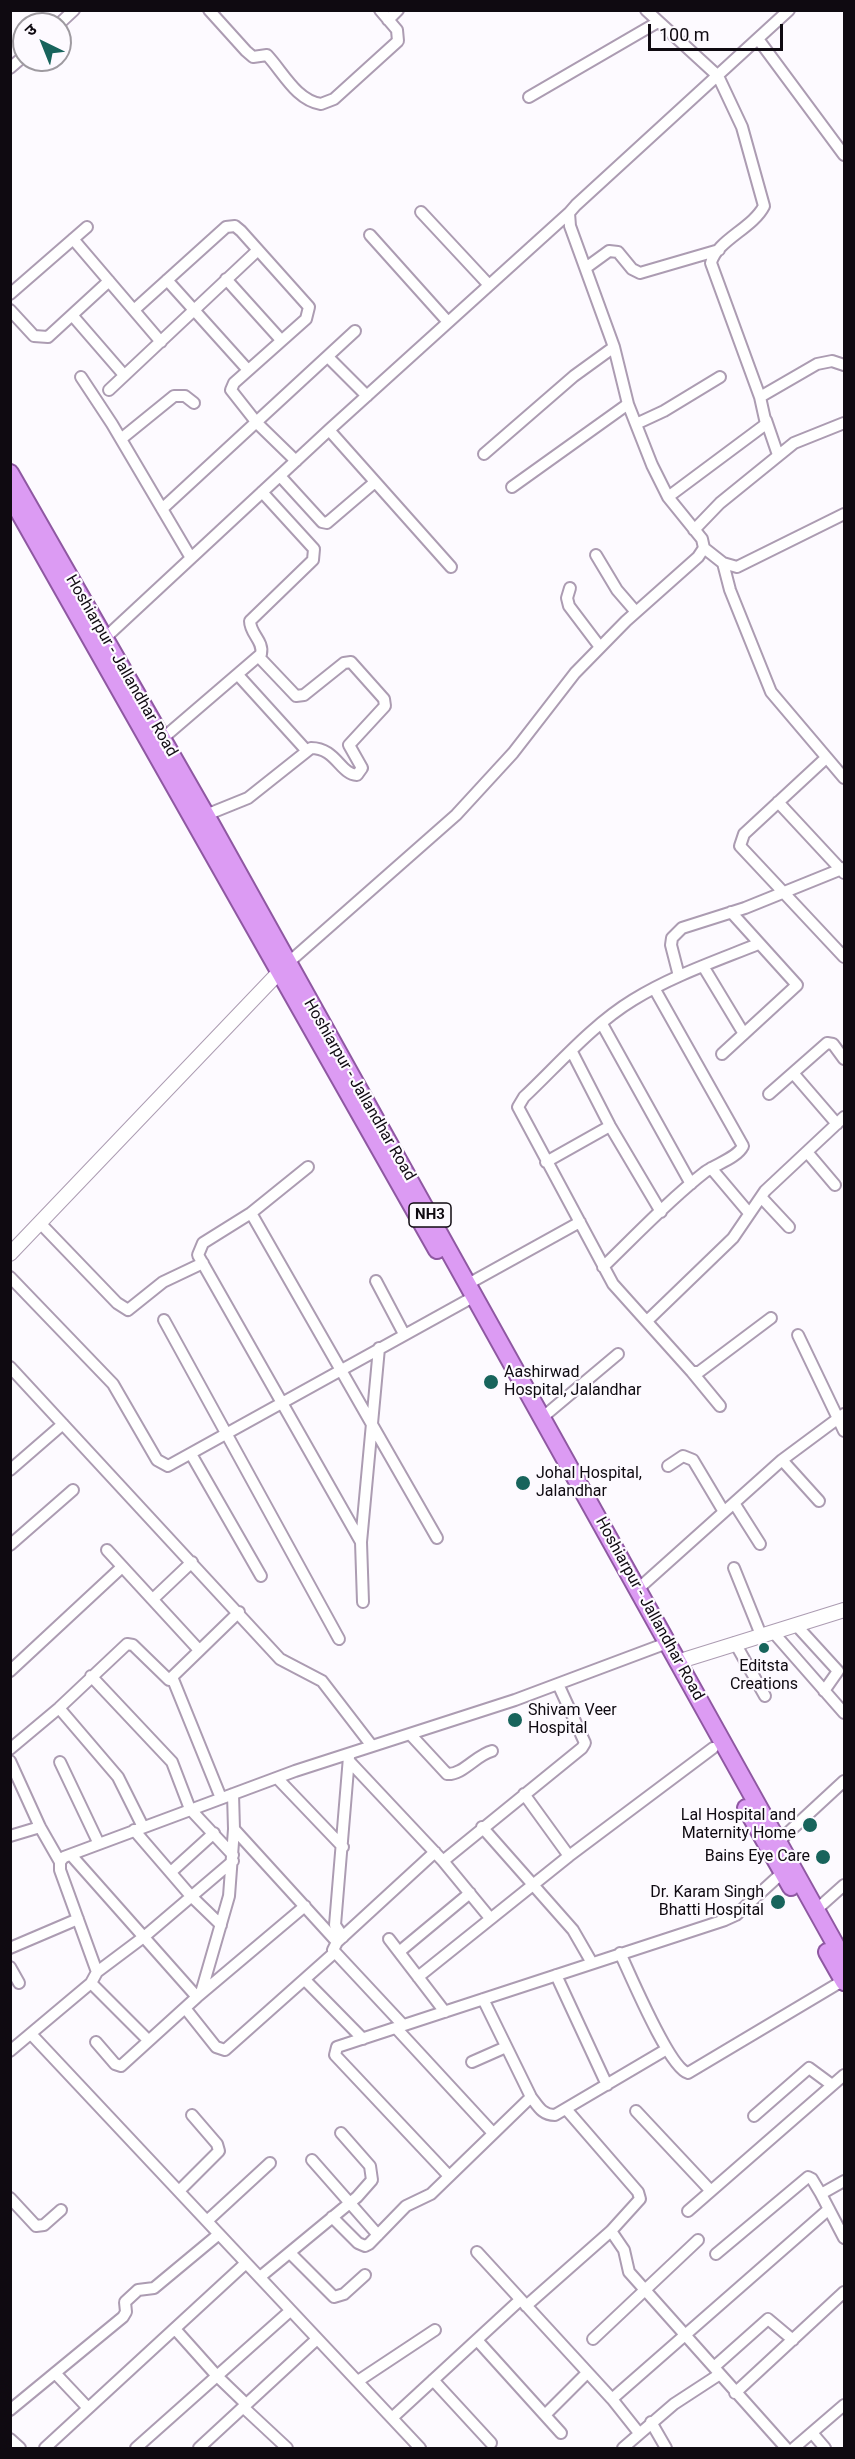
<!DOCTYPE html>
<html>
<head>
<meta charset="utf-8">
<style>
	body { margin:0 }
	#map { position:relative; width:855px; height:2459px; overflow:hidden; background:#fdfaff; font-family:Roboto,"Noto Sans Devanagari",sans-serif }
	canvas { display:block }
	.frame { position:absolute; inset:0; border:12px solid #0f0a11; pointer-events:none }
	.north { position:absolute; left:12px; top:12px; width:60px; height:60px; box-sizing:border-box; background:#fdfaff; border:2px solid #9e9aa0; border-radius:50%; rotate:317deg; font-size:16px; font-weight:700; line-height:24px; text-align:center; color:#0f0a11 }
	.north::after { content:''; display:block; margin:auto; width:21px; height:27px; background:#18645c; clip-path:polygon(50% 0,100% 100%,50% 72%,0 100%) }
	.scale { position:absolute; left:648px; top:24px; width:135px; height:27px; box-sizing:border-box; border:3px solid #0f0a11; border-top:0; padding-left:8px; font-size:18px; line-height:21px; white-space:nowrap; color:#0f0a11; -webkit-text-stroke:4px #fdfaff; paint-order:stroke }
</style>
</head>
<body>
<div id="map">
<canvas width="855" height="2459"></canvas>
<div class="frame"></div>
<div class="north">उ</div>
<div class="scale">100 m</div>
</div>
<script>
const context = document.querySelector('canvas').getContext('2d');
context.lineJoin = 'round';
function strokePath(path, color, width, dash) { context.strokeStyle = color; context.lineWidth = width; context.lineCap = dash ? 'butt' : 'round'; context.setLineDash(dash || []); context.stroke(path); }
function label(font, color, halo, rows, align = 'center') {
  context.font = font + ' Roboto,sans-serif'; context.lineWidth = 4.5; context.setLineDash([]); context.textBaseline = 'middle'; context.strokeStyle = halo; context.fillStyle = color; for (const [text, x, y, turn = 0] of rows) {
    context.save(); context.translate(x, y); context.rotate((+turn || 0) * Math.PI / 180); context.textAlign = isNaN(turn) ? turn : align; if (halo) context.strokeText(text, 0, 0); context.fillText(text, 0, 0); context.restore();
  }
}
const minor = new Path2D(`
	M 209,10 L 246,51 L 253,57 L 267,55 C 283,72 296,100 321,104 L 334,99 L 398,41 L 397,30 L 380,10
	M 646,10 L 718,76 L 742,127 L 764,206 C 753,228 716,241 711,263 L 760,397 L 766,424 L 668,497
	M 388,20 L 398,10
	M 59,24 L 74,10
	M 758,39 L 844,155
	M 10,68 L 24,56
	M 529,97 L 658,22
	M 421,212 L 489,285
	M 370,235 L 448,322
	M 73,239 L 161,342
	M 587,267 L 609,251 L 618,252 L 632,269 L 640,273 L 719,250
	M 226,279 L 281,340
	M 167,280 L 248,370
	M 10,294 L 87,227
	M 10,310 L 34,336 L 48,337 L 109,281
	M 134,310 L 226,227 L 235,226 L 241,231 L 309,307 L 306,319 L 234,383 L 231,390 L 257,423 L 296,461
	M 72,315 L 124,375
	M 328,357 L 367,396
	M 81,377 L 112,424 L 191,558
	M 109,390 L 258,250
	M 760,397 L 817,364 L 832,361 L 844,365
	M 766,420 L 778,455
	M 636,424 L 664,411 L 720,377
	M 329,430 L 451,567
	M 121,439 L 174,396 L 185,396 L 194,403
	M 484,454 L 574,376 L 614,347
	M 280,476 L 322,522 L 327,523 L 375,482
	M 512,487 L 628,404
	M 162,509 L 355,331
	M 694,530 L 720,503 L 794,443 L 844,423
	M 704,548 L 723,563 L 737,567 L 844,514
	M 596,555 L 617,590 L 636,612
	M 723,563 L 730,590 L 771,692 L 844,778
	M 570,588 L 567,598 L 569,606 L 600,647
	M 105,638 L 329,430 L 569,213
	M 238,675 L 306,750
	M 162,739 L 261,654 C 264,641 250,634 250,621 L 313,560 L 314,549 L 262,492
	M 826,758 L 744,834 L 740,846 L 844,957
	M 778,802 L 844,873
	M 206,815 L 248,798 L 311,748 C 336,748 340,774 357,775 L 362,768 L 349,745 L 385,706 L 384,699 L 351,662 L 344,663 L 304,695 L 296,696 L 259,657
	M 758,944 C 716,961 672,976 633,1000 C 592,1025 558,1065 524,1097 L 518,1107 L 613,1284 L 692,1372 L 699,1372 L 771,1318
	M 288,963 L 456,815 L 513,753 L 575,673 L 626,621 L 698,557 L 704,548 L 702,539 L 668,497 L 652,465 L 628,404 L 614,347 L 570,226 L 569,213 L 576,205 L 789,10
	M 703,966 L 744,1034
	M 679,976 L 671,945 L 672,938 L 682,928 L 745,908 L 844,868
	M 602,1024 L 691,1184
	M 572,1052 L 610,1126 L 661,1212
	M 722,1054 L 797,985 L 731,912
	M 793,1073 L 837,1124
	M 769,1094 L 827,1043 L 833,1044 L 844,1059
	M 807,1152 L 835,1185
	M 546,1162 L 610,1126
	M 308,1167 L 251,1213 L 203,1243 L 198,1255 L 361,1542
	M 711,1168 L 749,1213
	M 761,1197 L 789,1227
	M 251,1213 L 437,1538
	M 40,1223 L 117,1303 L 128,1310 L 163,1282 L 203,1263
	M 603,1267 C 636,1235 669,1200 705,1172 C 716,1164 737,1158 743,1146 L 654,988
	M 10,1277 L 113,1384 L 157,1460 L 168,1466 L 466,1301
	M 376,1281 L 404,1334
	M 468,1284 L 580,1222
	M 164,1320 L 339,1639
	M 647,1321 L 733,1238 L 765,1191 L 844,1117
	M 798,1335 L 844,1431
	M 10,1367 L 280,1659 L 322,1681 L 372,1746
	M 692,1372 L 720,1406
	M 543,1417 L 618,1354
	M 191,1454 L 261,1576
	M 782,1460 L 819,1501
	M 668,1466 L 683,1456 L 693,1460 L 724,1512
	M 10,1470 L 63,1424
	M 734,1503 L 760,1544
	M 10,1545 L 73,1490
	M 107,1550 L 199,1650
	M 734,1568 L 761,1635
	M 638,1589 L 782,1460 L 844,1414
	M 153,1599 L 192,1562
	M 363,1602 L 361,1542 L 379,1348
	M 796,1625 L 838,1671 L 824,1691
	M 773,1632 L 844,1713
	M 735,1643 L 765,1696
	M 10,1671 L 122,1567
	M 91,1676 L 172,1762 L 190,1809 L 233,1855
	M 172,1677 L 221,1798
	M 59,1708 L 118,1777 L 143,1827
	M 410,1734 L 447,1774 C 463,1775 476,1755 492,1751
	M 10,1749 L 59,1708 L 127,1644 L 133,1645 L 169,1680 L 239,1612
	M 10,1761 L 40,1827 L 60,1862
	M 349,1761 L 443,1861 L 490,1918
	M 60,1762 L 99,1844
	M 277,1778 L 343,1847
	M 233,1794 L 234,1829 L 337,1942
	M 524,1794 L 569,1856
	M 482,1827 L 573,1930 L 592,1963
	M 134,1830 L 190,1895 L 221,1925
	M 10,1836 L 40,1827
	M 778,1842 L 844,1781
	M 71,1855 L 197,1997
	M 443,1861 L 582,1748 L 585,1743 L 558,1684
	M 171,1872 L 214,1833
	M 816,1910 L 844,1885
	M 343,1937 L 335,1925 L 349,1757
	M 389,1939 L 445,2012
	M 10,1948 L 78,1919
	M 399,1952 L 470,1893
	M 620,1953 C 630,1974 669,2068 688,2073 L 844,1980
	M 10,1967 L 19,1983
	M 97,1972 L 145,1936 L 233,1861
	M 556,1975 L 607,2085
	M 418,1977 L 569,1856 L 713,1748
	M 306,1981 L 363,2039
	M 91,1983 L 148,2040
	M 201,1993 L 229,1896 L 234,1829
	M 483,1999 L 531,2097 C 538,2106 542,2115 555,2115 L 667,2049
	M 185,2008 L 216,2047 L 225,2050 L 334,1953
	M 403,2025 L 333,1950 L 337,1942 L 435,1852
	M 396,2028 L 492,2132
	M 31,2034 L 420,2448
	M 96,2042 L 115,2064 L 121,2066 L 197,1997 L 305,1906
	M 10,2051 L 91,1983 L 97,1972 L 60,1870 L 60,1862 L 64,1857 L 295,1771 L 515,1700 L 667,1643
	M 472,2062 L 506,2047
	M 636,2111 L 710,2190
	M 754,2116 L 809,2068 L 832,2085
	M 312,2160 L 378,2235
	M 449,2176 L 335,2055 L 337,2047 L 725,1920 L 736,1915 L 782,1873
	M 844,2181 L 821,2194 L 844,2238
	M 179,2191 L 219,2151 L 217,2144 L 192,2115
	M 10,2198 L 36,2226 L 44,2225 L 61,2210
	M 688,2211 L 844,2075
	M 332,2217 L 358,2243 L 365,2246 L 369,2244 L 406,2206 L 431,2194 L 531,2097
	M 207,2221 L 270,2163
	M 611,2231 L 624,2250 L 629,2272 L 786,2448
	M 477,2252 L 612,2399 L 639,2433
	M 290,2253 L 334,2297 L 344,2294 L 365,2275
	M 716,2254 L 808,2177 L 812,2179 L 821,2194
	M 260,2277 L 357,2197 L 372,2180 L 370,2166 L 341,2133
	M 526,2306 L 611,2231 L 640,2199 L 638,2192 L 566,2109
	M 175,2329 L 217,2376 L 246,2404
	M 593,2339 L 698,2240
	M 477,2340 L 561,2433
	M 714,2367 L 768,2319 L 793,2340
	M 55,2373 L 88,2408
	M 433,2380 L 491,2443
	M 358,2381 L 435,2330
	M 735,2393 L 844,2292
	M 612,2399 L 829,2209
	M 243,2407 L 287,2448
	M 10,2410 L 123,2317 L 126,2312 L 125,2302 L 138,2290 L 154,2288 L 219,2234
	M 545,2415 L 587,2373
	M 392,2418 L 520,2300
	M 651,2422 L 666,2448
	M 813,2434 L 825,2448
	M 10,2439 L 20,2448
	M 45,2448 L 246,2263
	M 136,2448 L 290,2311
	M 199,2448 L 317,2339
	M 623,2448 L 674,2404 L 720,2374
	M 794,2448 L 844,2405`);
const tertiary = new Path2D(`
	M 10,1254 L 286,965
	M 677,1662 L 844,1610`);
const trunk = new Path2D(`
	M 10,473 L 206,815 L 844,1960
	M 10,496 L 437,1250
	M 746,1808 L 791,1887
	M 827,1952 L 844,1982`);
strokePath(minor, '#ac9cb2', 14);
strokePath(tertiary, '#ac9cb2', 16);
strokePath(trunk, '#8f58a2', 20);
strokePath(minor, '#fff', 10);
strokePath(tertiary, '#fff', 14);
strokePath(trunk, '#dc9bf3', 16);
for (const [x, y, r, color] of [
	[491,1382,8,"#18645c"],
	[523,1483,8,"#18645c"],
	[764,1648,6,"#18645c"],
	[515,1720,8,"#18645c"],
	[810,1825,8,"#18645c"],
	[823,1857,8,"#18645c"],
	[778,1902,8,"#18645c"]
]) { const dot = new Path2D(); dot.arc(x, y, r, 0, 2 * Math.PI); context.fillStyle = color; context.fill(dot); strokePath(dot, '#fdfaff', 2); }
for (const [x, y, w] of [
	[430,1215,42]
]) { const box = new Path2D(); box.roundRect(x - w / 2, y - 12, w, 24, 4.5); context.fillStyle = '#fdfaff'; context.fill(box); strokePath(box, '#0f0a11', 1.5); }
label('bold 15px', '#0f0a11', null, [
	["NH3",430,1215]
]);
label('16px', '#0f0a11', '#fdfaff', [
	["Hoshiarpur - Jallandhar Road",121,666,60],
	["Hoshiarpur - Jallandhar Road",359,1090,60],
	["Hoshiarpur - Jallandhar Road",649,1609,61]
]);
label('16px', '#0f0a11', '#fdfaff', [
	["Aashirwad",504,1373],
	["Hospital, Jalandhar",504,1391],
	["Johal Hospital,",536,1474],
	["Jalandhar",536,1492],
	["Editsta",764,1667,"center"],
	["Creations",764,1685,"center"],
	["Shivam Veer",528,1711],
	["Hospital",528,1729],
	["Lal Hospital and",796,1816,"right"],
	["Maternity Home",796,1834,"right"],
	["Bains Eye Care",810,1857,"right"],
	["Dr. Karam Singh",764,1893,"right"],
	["Bhatti Hospital",764,1911,"right"]
], 'left');
</script>
</body>
</html>
